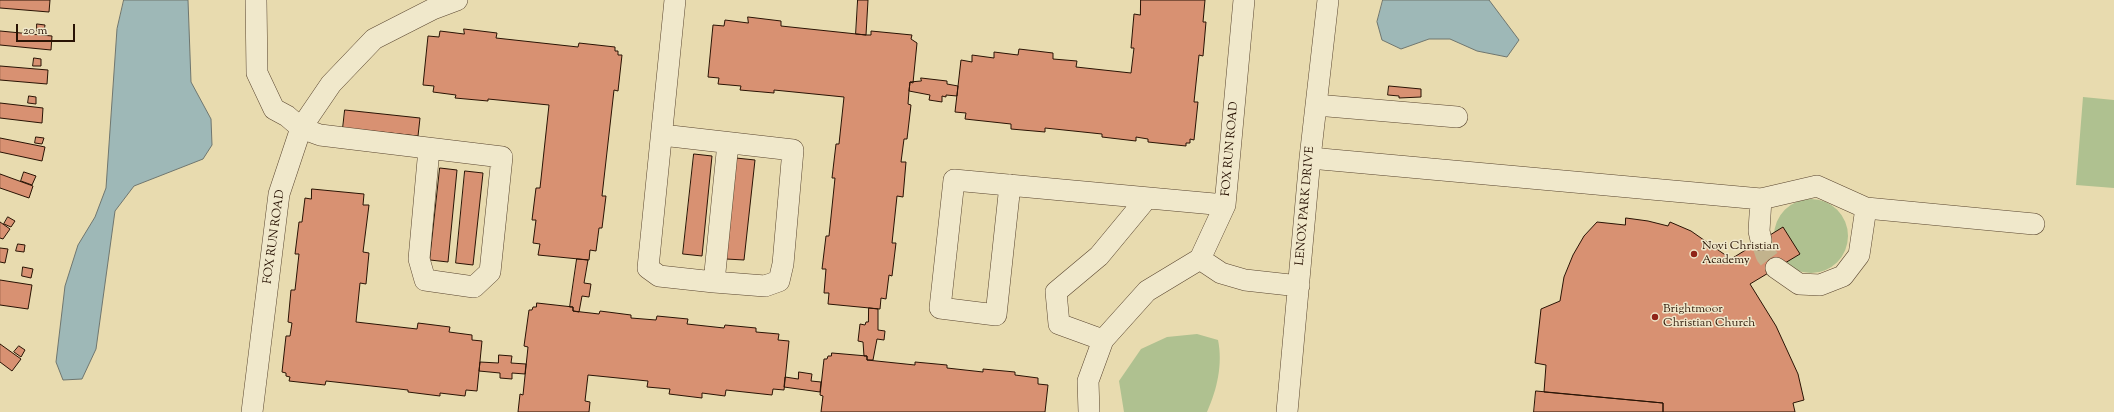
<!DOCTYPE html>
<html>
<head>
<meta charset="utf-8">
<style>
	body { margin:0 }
	#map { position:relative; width:2114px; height:412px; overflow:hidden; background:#e8dbaf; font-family:"Sorts Mill Goudy",serif }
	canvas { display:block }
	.scale { position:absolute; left:16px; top:24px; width:59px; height:18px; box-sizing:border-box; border:2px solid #291304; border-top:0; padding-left:5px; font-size:12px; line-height:14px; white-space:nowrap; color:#291304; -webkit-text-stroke:3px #f0e8cb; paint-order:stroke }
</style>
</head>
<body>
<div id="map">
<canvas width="2114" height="412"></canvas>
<div class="scale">20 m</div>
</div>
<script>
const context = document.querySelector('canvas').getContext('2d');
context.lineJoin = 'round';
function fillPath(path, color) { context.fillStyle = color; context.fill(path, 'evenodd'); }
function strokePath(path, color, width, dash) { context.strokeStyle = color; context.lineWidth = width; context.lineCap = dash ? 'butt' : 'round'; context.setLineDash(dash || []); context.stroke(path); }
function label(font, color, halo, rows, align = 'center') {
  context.font = font + ' "Sorts Mill Goudy",serif'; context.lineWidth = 3; context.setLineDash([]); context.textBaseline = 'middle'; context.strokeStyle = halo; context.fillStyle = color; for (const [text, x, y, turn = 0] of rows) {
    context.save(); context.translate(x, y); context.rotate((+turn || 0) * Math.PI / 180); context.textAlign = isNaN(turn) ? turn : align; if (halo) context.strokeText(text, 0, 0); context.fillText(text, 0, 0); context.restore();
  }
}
fillPath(new Path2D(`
	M 2083,97 L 2114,100 L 2114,188 L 2076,185 Z
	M1774 236a37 37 0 1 1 74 0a37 37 0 1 1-74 0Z
	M 1197,334 L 1218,340 C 1223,364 1217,390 1207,412 L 1124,412 L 1119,381 L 1141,349 L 1167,337 Z`), '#afc190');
const water = new Path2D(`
	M 124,0 L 188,0 L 191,82 L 211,119 L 212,145 L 203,159 L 134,186 L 115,211 L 96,349 L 82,379 L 63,380 L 56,362 L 65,286 L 78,245 L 95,217 L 106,188 L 117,29 Z
	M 1383,0 L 1489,0 L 1519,40 L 1507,57 L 1477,51 L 1450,39 L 1429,39 L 1401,49 L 1382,40 L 1377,22 Z`);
fillPath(water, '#9eb8b7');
strokePath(water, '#6f766f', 1);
const building = new Path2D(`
	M 0,0 L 50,0 L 49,12 L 0,8 Z
	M 858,0 L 868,0 L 866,35 L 856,34 Z
	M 1141,0 L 1205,0 L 1203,22 L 1206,22 L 1203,56 L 1199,55 L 1194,102 L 1198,102 L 1194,140 L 1190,139 L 1190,143 L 1186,143 L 1186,146 L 1148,142 L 1148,139 L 1136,137 L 1136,141 L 1102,137 L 1102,134 L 1045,128 L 1045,132 L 1011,129 L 1011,124 L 965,119 L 966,113 L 955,112 L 961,60 L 972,62 L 972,55 L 994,58 L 994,52 L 1018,55 L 1019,49 L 1053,53 L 1053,59 L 1077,61 L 1076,67 L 1131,73 L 1134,48 L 1131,48 L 1134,14 L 1140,15 Z
	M 748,17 L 781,21 L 781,26 L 866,35 L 871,35 L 871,31 L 912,35 L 911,39 L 917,43 L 913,83 L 910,82 L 909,91 L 908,104 L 911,105 L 907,139 L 904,139 L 901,162 L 906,162 L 903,197 L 897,196 L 892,243 L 896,243 L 892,276 L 889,275 L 886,299 L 881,298 L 880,309 L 828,304 L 829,293 L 824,293 L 826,269 L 822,269 L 826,236 L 829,236 L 835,178 L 832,178 L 836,144 L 839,144 L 844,97 L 774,90 L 774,93 L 740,90 L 741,86 L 718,84 L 719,78 L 708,77 L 713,25 L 724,26 L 725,20 L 748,23 Z
	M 37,24 L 45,25 L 44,32 L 37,31 Z
	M 464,29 L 497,33 L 496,38 L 578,47 L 579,43 L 615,47 L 615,51 L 618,51 L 618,55 L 622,55 L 618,91 L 614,90 L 602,196 L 606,196 L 602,228 L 599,228 L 596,251 L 590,250 L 589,260 L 538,255 L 540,244 L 533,243 L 536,220 L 532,220 L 536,188 L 540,188 L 549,105 L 488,99 L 488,101 L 455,98 L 456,95 L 433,92 L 434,86 L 423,85 L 428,36 L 439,37 L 440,31 L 464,34 Z
	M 0,31 L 52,36 L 51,50 L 0,45 Z
	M 34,58 L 41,59 L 41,66 L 33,66 Z
	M 0,66 L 48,70 L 47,84 L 0,80 Z
	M 921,78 L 947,81 L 947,84 L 958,86 L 957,96 L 946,95 L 946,97 L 942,96 L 942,102 L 929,100 L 930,95 L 909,91 L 910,82 L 921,81 Z
	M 1389,86 L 1421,89 L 1421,97 L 1399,98 L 1399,96 L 1388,95 Z
	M 29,96 L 36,97 L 36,104 L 28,103 Z
	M 0,103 L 43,108 L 42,123 L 0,118 Z
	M 345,110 L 420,118 L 418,136 L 343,128 Z
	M 36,137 L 44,138 L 42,144 L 35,143 Z
	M 0,138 L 45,147 L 42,161 L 0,152 Z
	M 694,154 L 712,156 L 702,256 L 683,254 Z
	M 736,158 L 755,160 L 744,260 L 726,259 Z
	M 440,168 L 457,170 L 448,262 L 430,260 Z
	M 465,171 L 483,173 L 473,265 L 456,263 Z
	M 24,172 L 36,176 L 32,185 L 21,181 Z
	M 0,174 L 33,186 L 29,198 L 0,188 Z
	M 312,189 L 364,194 L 363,205 L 369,205 L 363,252 L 369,253 L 366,284 L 360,283 L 356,322 L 417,329 L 418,323 L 450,327 L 449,332 L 472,335 L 472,340 L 482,341 L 477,391 L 466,390 L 465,396 L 440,393 L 440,396 L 408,392 L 408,390 L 326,381 L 325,385 L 289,381 L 290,377 L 286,376 L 286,373 L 282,372 L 286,336 L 290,336 L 292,323 L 288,322 L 291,290 L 295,290 L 299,254 L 295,254 L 299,222 L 302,222 L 305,198 L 311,199 Z
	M 8,217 L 15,221 L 11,227 L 4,224 Z
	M 1626,218 L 1648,221 L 1668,226 L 1670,222 L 1691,231 L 1731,259 L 1783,227 L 1800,254 L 1750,284 L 1776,326 L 1798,374 L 1804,400 L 1793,403 L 1795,412 L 1663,412 L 1663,403 L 1544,392 L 1546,365 L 1535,363 L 1541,309 L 1560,301 L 1564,277 L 1573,255 L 1584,236 L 1597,222 L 1625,225 Z
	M 0,222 L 10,229 L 3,239 L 0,238 Z
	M 18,244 L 25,245 L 24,252 L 16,251 Z
	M 0,248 L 8,249 L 5,263 L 0,262 Z
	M 577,259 L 588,260 L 584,283 L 591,284 L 589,297 L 582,296 L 579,312 L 573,311 L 573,307 L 570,307 Z
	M 23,267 L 33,269 L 31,278 L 22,276 Z
	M 0,280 L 32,285 L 28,309 L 0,305 Z
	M 537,303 L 573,307 L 573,311 L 599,314 L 600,311 L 631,315 L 631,318 L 656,320 L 657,316 L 688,319 L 687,324 L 724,328 L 725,325 L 756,328 L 756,332 L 779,334 L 778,340 L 789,341 L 784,390 L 773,389 L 772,395 L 726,390 L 725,396 L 702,393 L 702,398 L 669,394 L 670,389 L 647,387 L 648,381 L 588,375 L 585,401 L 590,402 L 589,412 L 518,412 L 520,394 L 523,395 L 528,347 L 524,346 L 529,310 L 532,310 L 533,307 L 536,307 Z
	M 869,308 L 878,309 L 878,330 L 885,331 L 884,340 L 877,339 L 873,360 L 867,360 L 867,356 L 864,356 L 863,342 L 858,341 L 860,324 L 865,325 L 866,322 L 868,322 Z
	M 0,344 L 21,359 L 12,371 L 0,362 Z
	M 19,346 L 25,350 L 21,357 L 14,352 Z
	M 832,353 L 867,356 L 867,360 L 915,365 L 915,362 L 947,365 L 947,368 L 983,372 L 983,369 L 1015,372 L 1015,375 L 1038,378 L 1038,384 L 1048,385 L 1045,412 L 821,412 L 823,396 L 820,395 L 824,359 L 827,359 L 828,356 L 831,356 Z
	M 499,355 L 512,356 L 511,363 L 526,364 L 525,374 L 512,373 L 512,379 L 500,378 L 500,373 L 479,371 L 480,362 L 498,363 Z
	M 799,372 L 812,374 L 811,381 L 821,382 L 820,392 L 784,387 L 785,377 L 798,379 Z
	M 1536,391 L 1663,403 L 1663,412 L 1534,412 Z`);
fillPath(building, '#d89172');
strokePath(building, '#291304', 1);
strokePath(new Path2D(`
	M 1761,240 L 1766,255 L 1776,268`), '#c2b38d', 21, [21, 10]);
const minor = new Path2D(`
	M 256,0 L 257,73 L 274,109 L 287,116 L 301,128 L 320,135 L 502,157 L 490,272 L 474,287 L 425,280 L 419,259 L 429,149
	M 1316,105 L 1457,117
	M 662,135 L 793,150 L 783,264 L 779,281 L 765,286 L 714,282 L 659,276 L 648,268 L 675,0
	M 1310,158 L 1761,199 L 1817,186 L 1866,208 L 2034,224
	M 1010,185 L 996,315 L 940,308 L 954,180 L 1225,205
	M 1761,199 L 1759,231 L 1761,240
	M 1200,259 L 1221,273 L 1245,280 L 1299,286
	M 1776,268 L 1799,284 L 1820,285 L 1843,276 L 1859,255 L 1866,208
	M 714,282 L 728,143
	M 1103,340 L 1059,324 L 1056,292 L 1099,256 L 1147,198
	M 252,412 L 279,194 L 301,128 L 331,84 L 374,39 L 433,9 L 457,0
	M 1089,412 L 1088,381 L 1103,340 L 1147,291 L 1200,259 L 1225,205 L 1244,0
	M 1287,412 L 1310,158 L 1328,0`);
strokePath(minor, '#59452f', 22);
strokePath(minor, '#f0e8cb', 21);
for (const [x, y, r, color] of [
	[1694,254,4,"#8f2418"],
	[1655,317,4,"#8f2418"]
]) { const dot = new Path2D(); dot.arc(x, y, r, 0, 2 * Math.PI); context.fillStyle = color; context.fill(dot); strokePath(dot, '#f0e8cb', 1.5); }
label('12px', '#291304', '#f0e8cb', [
	["FOX RUN ROAD",1231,149,-85],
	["LENOX PARK DRIVE",1306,206,-85],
	["FOX RUN ROAD",275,237,-82]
]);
label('12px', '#291304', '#f0e8cb', [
	["Novi Christian",1702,247],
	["Academy",1702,261],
	["Brightmoor",1663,310],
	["Christian Church",1663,324]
], 'left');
</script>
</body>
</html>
